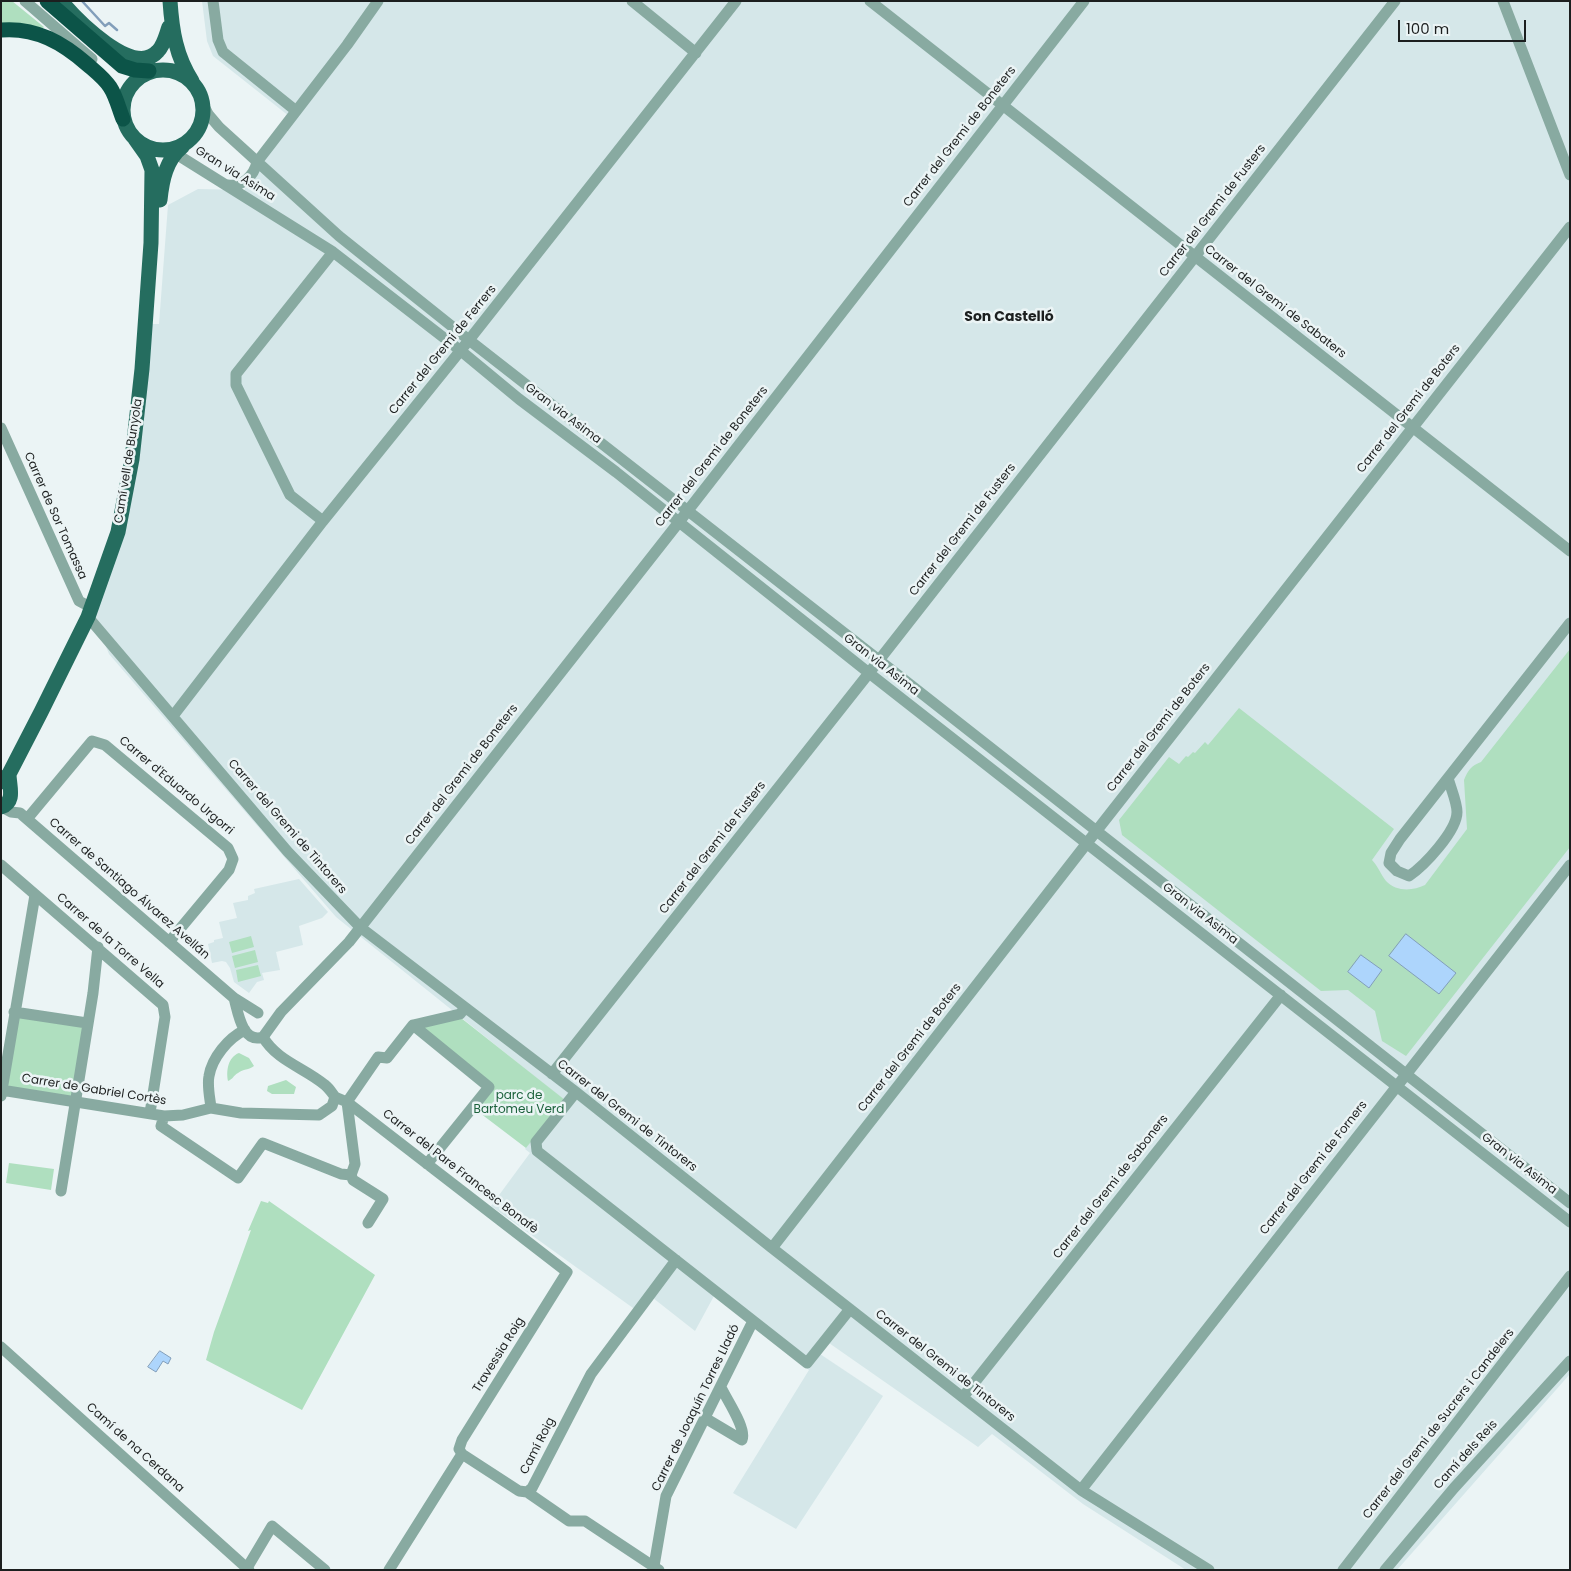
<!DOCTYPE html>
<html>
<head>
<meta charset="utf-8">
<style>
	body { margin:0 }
	#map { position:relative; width:1571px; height:1571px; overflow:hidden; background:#ebf4f5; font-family:Poppins,sans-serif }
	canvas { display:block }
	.frame { position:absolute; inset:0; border:2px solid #1c1f1f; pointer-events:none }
	.scale { position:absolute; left:1398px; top:20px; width:128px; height:22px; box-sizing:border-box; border:2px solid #1c1f1f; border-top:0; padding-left:6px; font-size:15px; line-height:18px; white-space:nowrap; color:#1c1f1f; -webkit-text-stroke:4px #ebf4f5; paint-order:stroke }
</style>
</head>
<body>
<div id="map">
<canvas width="1571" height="1571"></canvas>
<div class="frame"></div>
<div class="scale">100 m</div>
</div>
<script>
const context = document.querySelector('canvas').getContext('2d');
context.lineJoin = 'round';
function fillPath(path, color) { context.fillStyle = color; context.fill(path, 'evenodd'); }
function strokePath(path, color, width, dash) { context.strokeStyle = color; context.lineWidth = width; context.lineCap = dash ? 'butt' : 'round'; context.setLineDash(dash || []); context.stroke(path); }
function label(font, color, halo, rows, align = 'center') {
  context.font = font + ' Poppins,sans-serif'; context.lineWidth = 5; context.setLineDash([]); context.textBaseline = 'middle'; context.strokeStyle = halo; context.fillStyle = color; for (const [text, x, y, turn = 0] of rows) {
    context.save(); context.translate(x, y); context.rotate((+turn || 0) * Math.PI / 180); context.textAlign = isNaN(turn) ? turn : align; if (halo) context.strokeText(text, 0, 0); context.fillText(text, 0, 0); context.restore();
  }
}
fillPath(new Path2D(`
	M 202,1 L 1570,1 L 1570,1374 L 1397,1570 L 1186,1570 L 1083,1504 L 992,1434 L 978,1447 L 829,1343 L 820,1354 L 883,1396 L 796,1529 L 733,1493 L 809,1370 L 714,1296 L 695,1331 L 653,1298 L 640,1313 L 491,1206 L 530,1153 L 525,1149 L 564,1100 L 336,917 L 109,654 L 93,615 L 118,532 L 145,324 L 159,324 L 168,205 L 198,189 L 244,190 L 294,120 L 213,56 L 207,41 Z
	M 299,879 L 328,912 L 322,918 L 299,926 L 303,945 L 276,952 L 280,970 L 262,973 L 264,980 L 257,982 L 249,993 L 234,982 L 230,968 L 226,962 L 222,961 L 212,963 L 208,944 L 214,942 L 214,940 L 223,938 L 219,922 L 237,918 L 233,903 L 248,900 L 248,896 L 255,893 L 254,889 Z`), '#d5e7e9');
fillPath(new Path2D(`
	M 1,1 L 12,1 L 44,27 L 42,29 L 1,25 Z
	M 1570,649 L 1570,847 L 1406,1056 L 1382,1041 L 1375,1011 L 1348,990 L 1321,991 L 1122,835 L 1119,820 L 1169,757 L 1179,764 L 1186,756 L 1188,757 L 1193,752 L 1195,753 L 1205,742 L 1208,745 L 1239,708 L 1394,829 L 1372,860 C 1378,866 1381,875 1386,881 C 1396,892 1413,891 1425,885 L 1467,829 L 1464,780 C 1468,770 1471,766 1481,762 Z
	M 251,936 L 254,947 L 232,953 L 229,942 Z
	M 255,950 L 258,962 L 235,968 L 232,956 Z
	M 258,965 L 261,976 L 238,982 L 236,970 Z
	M 14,1012 L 87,1023 L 75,1101 L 2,1090 Z
	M 456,1014 L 565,1100 L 526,1148 L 472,1107 L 489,1087 L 413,1025 Z
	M 239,1053 L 249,1058 L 254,1066 C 249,1070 243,1069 238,1073 C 233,1076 233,1079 228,1081 C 226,1071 228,1057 239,1053 Z
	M 286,1080 L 296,1087 L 294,1094 L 272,1094 L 267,1091 L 268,1086 Z
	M 9,1163 L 54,1169 L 51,1190 L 6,1183 Z
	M 261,1201 L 268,1203 L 269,1201 L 375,1275 L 302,1410 L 206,1360 L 214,1332 L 251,1230 L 248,1231 Z`), '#afdfbf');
const water = new Path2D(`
	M 1406,934 L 1456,973 L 1439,994 L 1389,956 Z
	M 1361,955 L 1382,970 L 1369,988 L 1348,972 Z
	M 160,1351 L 171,1358 L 168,1364 L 163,1361 L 156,1372 L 148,1367 Z`);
fillPath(water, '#add5fc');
strokePath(water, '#829eba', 1);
strokePath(new Path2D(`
	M 82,1 L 105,26 L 109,23 L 117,30`), '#829eba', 2.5);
strokePath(new Path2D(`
	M 25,1 L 92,59
	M 213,1 L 218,40 L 223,52 L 295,110
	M 632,1 L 696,53
	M 870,1 L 1570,551
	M 1503,1 L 1570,175
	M 203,104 L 208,114 L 219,127 L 339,236 L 469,340 L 879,660 L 1570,1203
	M 162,151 L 181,157 L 333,252 L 461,351 L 519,399 L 616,472 L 869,673 L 1570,1222
	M 228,185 C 242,187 254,176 257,162 L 347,45 L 378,1
	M 1,428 L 79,601 L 92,608
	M 323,521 L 290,495 L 236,385 L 236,374 L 333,252
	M 88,617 L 288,852 L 360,927 L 576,1092 L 772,1248 L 1081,1490 L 1209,1570
	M 173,716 L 323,521 L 469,340 L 736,1
	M 1448,778 C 1451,789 1457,802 1457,812 C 1457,831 1424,866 1409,876 L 1397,871 L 1389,863 L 1391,853 L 1400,839 L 1570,623
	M 2,807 L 11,812 L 20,813 L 234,998 L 258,1013
	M 27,819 L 92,741 L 105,745 L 228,848 L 233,859 L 229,870 L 169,942
	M 1,865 L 163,1005 L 165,1017 L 150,1113
	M 234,998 C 238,1012 242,1044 263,1037 L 281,1012 L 349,942 L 679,522 L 1084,1
	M 14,1012 L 87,1023
	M 413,1025 L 489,1087 L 427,1164
	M 245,1030 C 228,1038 212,1058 209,1076 C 207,1086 210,1098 211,1108 L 241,1113 L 319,1115 L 332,1106 L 335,1097 C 332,1093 329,1088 325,1085 C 305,1068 277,1061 263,1037
	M 552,1074 L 869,673 L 1395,1
	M 1,1090 L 164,1116 L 183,1115 L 211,1108
	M 576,1092 L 536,1142 L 537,1151 L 807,1363 L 850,1309
	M 1,1096 L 35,895
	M 335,1097 L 347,1102 L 567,1272 L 462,1440 L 459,1449 L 462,1454
	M 164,1116 L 161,1126 L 238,1178 L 263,1143 L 341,1174 L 351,1175 L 355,1164 L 347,1102 L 378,1057 L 387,1058 L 413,1025 L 460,1014 L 465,1008
	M 351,1175 L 353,1180 L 383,1199 L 368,1223
	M 61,1191 L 93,993 L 98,947
	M 772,1248 L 1087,843 L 1570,227
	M 1,1347 L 249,1570
	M 963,1397 L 1281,995
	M 705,1418 L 742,1440 C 747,1428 726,1399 721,1387
	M 1081,1490 L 1570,865
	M 527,1492 L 569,1521 L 585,1521 L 659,1570
	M 654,1566 L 666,1496 L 753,1321
	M 247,1568 L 272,1526 L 325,1570
	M 389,1570 L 462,1454 L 519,1491 L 527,1492 L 532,1488 L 591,1374 L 676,1260
	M 1343,1570 L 1570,1276
	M 1385,1570 L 1454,1488 L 1570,1361`), '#88aaa1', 11);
strokePath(new Path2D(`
	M 61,1 C 76,19 134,79 158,51 C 164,45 166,35 169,27
	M 170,1 C 172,31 176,56 192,81
	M123 110a40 40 0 1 1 80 0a40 40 0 1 1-80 0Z
	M 160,200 C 162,180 166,160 182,147
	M 1,782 L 9,774 L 41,712 L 88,617 L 118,532 L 132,459 L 142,369 L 151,243 L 152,170 L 147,156 L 135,139
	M 1,807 C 16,802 9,786 9,774`), '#256d5f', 15);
strokePath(new Path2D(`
	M 47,1 L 122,66 L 135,70 L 149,71
	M 1,30 C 36,27 63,43 88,65 C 96,72 104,78 110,87 C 116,96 119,109 123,119`), '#0c5448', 15);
label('12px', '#1c1f1f', '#ebf4f5', [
	["Carrer del Gremi de Boneters",960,137,-52],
	["Gran via Asima",235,174,32],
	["Carrer del Gremi de Fusters",1213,211,-52],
	["Carrer del Gremi de Sabaters",1275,302,38],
	["Carrer del Gremi de Ferrers",443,350,-51],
	["Carrer del Gremi de Boters",1409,409,-52],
	["Gran via Asima",563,414,37],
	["Carrer del Gremi de Boneters",712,457,-52],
	["Camí vell de Bunyola",129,461,-81],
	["Carrer de Sor Tomassa",55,516,66],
	["Carrer del Gremi de Fusters",963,530,-52],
	["Gran via Asima",881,665,38],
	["Carrer del Gremi de Boters",1159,728,-52],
	["Carrer del Gremi de Boneters",462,775,-52],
	["Carrer d'Eduardo Urgorri",176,786,40],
	["Carrer del Gremi de Tintorers",287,827,49],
	["Carrer del Gremi de Fusters",713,848,-52],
	["Carrer de Santiago Álvarez Avellán",129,889,41],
	["Gran via Asima",1200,914,38],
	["Carrer de la Torre Vella",110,941,41],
	["Carrer del Gremi de Boters",910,1048,-52],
	["Carrer de Gabriel Cortès",94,1090,9],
	["Carrer del Gremi de Tintorers",627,1116,38],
	["Gran via Asima",1519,1164,38],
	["Carrer del Gremi de Forners",1314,1168,-52],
	["Carrer del Pare Francesc Bonafè",460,1172,38],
	["Carrer del Gremi de Saboners",1111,1187,-52],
	["Travessia Roig",499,1355,-58],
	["Carrer del Gremi de Tintorers",945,1366,38],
	["Carrer de Joaquín Torres Lladó",696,1408,-64],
	["Carrer del Gremi de Sucrers i Candelers",1439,1424,-52],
	["Camí Roig",538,1446,-63],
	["Camí de na Cerdana",135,1448,42],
	["Camí dels Reis",1466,1455,-48]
]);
label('12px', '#1c623c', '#ebf4f5', [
	["parc de",519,1096],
	["Bartomeu Verd",519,1110]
]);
label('bold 14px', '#1c1f1f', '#ebf4f5', [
	["Son Castelló",1009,317]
]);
</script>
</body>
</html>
